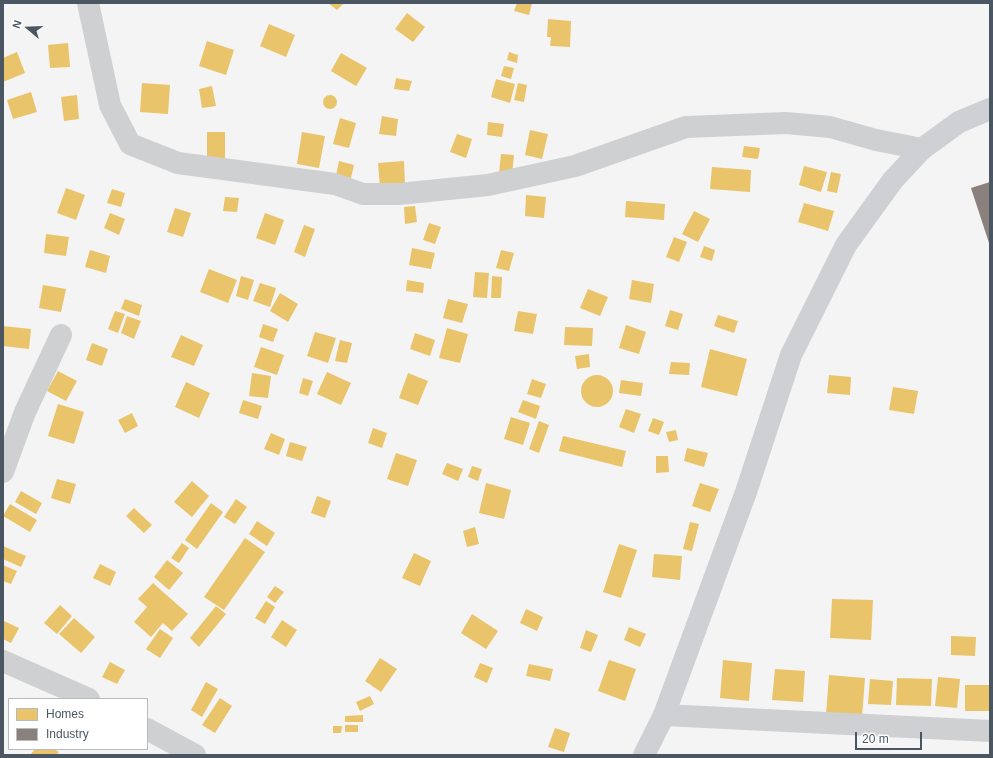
<!DOCTYPE html>
<html>
<head>
<meta charset="utf-8">
<style>
	body { margin:0 }
	#map { position:relative; width:993px; height:758px; overflow:hidden; background:#f4f4f4; font-family:Helvetica,sans-serif }
	canvas { display:block }
	.frame { position:absolute; inset:0; border:4px solid #4a5661; pointer-events:none }
	.legend { position:absolute; left:8px; top:698px; width:140px; height:52px; box-sizing:border-box; background:#fff; border:1px solid #b7bbc0; margin:0; padding:5px 7px; list-style:none; font-size:12px; color:#4a5661 }
	.legend li { display:flex; align-items:center; gap:8px; height:20px }
	.legend b { width:20px; border:1px solid #b7bbc0 }
	.north { position:absolute; left:8px; top:8px; width:40px; height:40px; -webkit-text-stroke:3px #fff; paint-order:stroke; rotate:289deg; font-size:11px; font-weight:700; line-height:16px; text-align:center; color:#4a5661 }
	.north::after { content:''; display:block; margin:auto; width:14px; height:18px; background:#4a5661; clip-path:polygon(50% 0,100% 100%,50% 72%,0 100%) }
	.scale { position:absolute; left:855px; top:732px; width:67px; height:18px; box-sizing:border-box; border:2px solid #4a5661; border-top:0; padding-left:5px; font-size:12px; line-height:14px; white-space:nowrap; color:#4a5661; -webkit-text-stroke:3px #fff; paint-order:stroke }
</style>
</head>
<body>
<div id="map">
<canvas width="993" height="758"></canvas>
<div class="frame"></div>
<ul class="legend">
<li><b style="height:11px;background:#e9c46a"></b>Homes</li>
<li><b style="height:11px;background:#8a817c"></b>Industry</li>
</ul>
<div class="north">N</div>
<div class="scale">20 m</div>
</div>
<script>
const context = document.querySelector('canvas').getContext('2d');
context.lineJoin = 'round';
function fillPath(path, color) { context.fillStyle = color; context.fill(path, 'evenodd'); }
function strokePath(path, color, width, dash) { context.strokeStyle = color; context.lineWidth = width; context.lineCap = dash ? 'butt' : 'round'; context.setLineDash(dash || []); context.stroke(path); }
fillPath(new Path2D(`
	M 328,3 L 344,3 L 337,10 Z
	M 517,3 L 532,3 L 529,15 L 514,11 Z
	M 407,13 L 425,27 L 413,42 L 395,29 Z
	M 548,19 L 571,21 L 570,47 L 550,46 L 551,37 L 547,37 Z
	M 269,24 L 295,35 L 286,57 L 260,46 Z
	M 207,41 L 234,50 L 226,75 L 199,66 Z
	M 68,43 L 70,67 L 50,68 L 48,45 Z
	M 17,52 L 25,73 L 3,82 L 3,58 Z
	M 509,52 L 518,55 L 517,63 L 507,60 Z
	M 341,53 L 367,68 L 356,86 L 331,71 Z
	M 504,66 L 514,68 L 511,79 L 501,76 Z
	M 396,78 L 412,81 L 409,91 L 394,89 Z
	M 496,79 L 515,84 L 510,103 L 491,97 Z
	M 142,83 L 170,85 L 168,114 L 140,112 Z
	M 518,83 L 527,85 L 524,102 L 514,100 Z
	M 212,86 L 216,106 L 202,108 L 199,89 Z
	M 31,92 L 37,112 L 13,119 L 7,100 Z
	M323 102a7 7 0 1 1 14 0a7 7 0 1 1-14 0Z
	M 77,95 L 79,119 L 64,121 L 61,97 Z
	M 382,116 L 398,119 L 396,136 L 379,134 Z
	M 340,118 L 356,123 L 349,148 L 333,144 Z
	M 488,122 L 504,124 L 502,137 L 487,135 Z
	M 530,130 L 548,134 L 542,159 L 525,155 Z
	M 207,132 L 225,132 L 225,158 L 207,158 Z
	M 302,132 L 325,136 L 319,168 L 297,164 Z
	M 457,134 L 472,139 L 466,158 L 450,152 Z
	M 744,146 L 760,148 L 758,159 L 742,157 Z
	M 501,154 L 514,155 L 512,175 L 499,173 Z
	M 339,161 L 354,165 L 351,178 L 336,175 Z
	M 404,161 L 405,186 L 380,188 L 378,163 Z
	M 804,166 L 827,172 L 821,192 L 799,185 Z
	M 712,167 L 751,170 L 750,192 L 710,189 Z
	M 831,172 L 841,174 L 837,193 L 827,191 Z
	M 66,188 L 85,195 L 76,220 L 57,213 Z
	M 112,189 L 125,193 L 121,207 L 107,203 Z
	M 526,195 L 546,197 L 544,218 L 525,216 Z
	M 225,197 L 239,198 L 237,212 L 223,211 Z
	M 626,201 L 665,204 L 664,220 L 625,217 Z
	M 804,203 L 834,211 L 828,231 L 798,222 Z
	M 415,206 L 417,222 L 405,224 L 404,207 Z
	M 175,208 L 191,213 L 183,237 L 167,232 Z
	M 694,211 L 710,219 L 698,242 L 682,234 Z
	M 110,213 L 125,219 L 119,235 L 104,228 Z
	M 265,213 L 284,220 L 275,245 L 256,238 Z
	M 429,223 L 441,227 L 435,244 L 423,240 Z
	M 304,225 L 315,229 L 305,257 L 294,252 Z
	M 46,234 L 69,237 L 66,256 L 44,253 Z
	M 674,237 L 687,242 L 679,262 L 666,257 Z
	M 704,246 L 715,250 L 712,261 L 700,257 Z
	M 412,248 L 435,253 L 431,269 L 409,265 Z
	M 90,250 L 110,256 L 106,273 L 85,267 Z
	M 501,250 L 514,253 L 509,271 L 496,268 Z
	M 209,269 L 237,280 L 228,303 L 200,292 Z
	M 475,272 L 489,273 L 487,298 L 473,297 Z
	M 241,276 L 254,280 L 248,300 L 236,296 Z
	M 492,276 L 502,277 L 501,298 L 491,298 Z
	M 407,280 L 424,283 L 423,293 L 406,291 Z
	M 632,280 L 654,284 L 651,303 L 629,299 Z
	M 260,283 L 276,288 L 270,307 L 253,301 Z
	M 43,285 L 66,289 L 61,312 L 39,308 Z
	M 588,289 L 608,297 L 600,316 L 580,308 Z
	M 280,293 L 298,304 L 288,322 L 270,311 Z
	M 125,299 L 142,305 L 139,316 L 121,309 Z
	M 448,299 L 468,304 L 462,323 L 443,318 Z
	M 670,310 L 683,314 L 678,330 L 665,326 Z
	M 115,311 L 125,314 L 118,333 L 108,329 Z
	M 518,311 L 537,314 L 533,334 L 514,331 Z
	M 718,315 L 738,321 L 734,333 L 714,326 Z
	M 127,316 L 141,321 L 134,339 L 121,333 Z
	M 263,324 L 278,329 L 273,342 L 259,337 Z
	M 626,325 L 646,332 L 639,354 L 619,348 Z
	M 3,326 L 31,329 L 29,349 L 3,346 Z
	M 565,327 L 593,328 L 592,346 L 564,345 Z
	M 447,328 L 468,334 L 460,363 L 439,358 Z
	M 315,332 L 336,338 L 328,363 L 307,356 Z
	M 415,333 L 435,340 L 430,356 L 410,349 Z
	M 181,335 L 203,345 L 194,366 L 171,357 Z
	M 340,340 L 352,343 L 347,363 L 335,361 Z
	M 92,343 L 108,349 L 102,366 L 86,360 Z
	M 261,347 L 284,355 L 277,375 L 254,367 Z
	M 710,349 L 747,359 L 737,396 L 701,387 Z
	M 589,354 L 590,367 L 577,369 L 575,356 Z
	M 671,362 L 690,363 L 689,375 L 669,374 Z
	M 58,371 L 77,381 L 66,401 L 47,391 Z
	M 327,372 L 351,383 L 341,405 L 317,394 Z
	M 252,373 L 271,376 L 268,398 L 249,396 Z
	M 408,373 L 428,381 L 418,405 L 399,398 Z
	M581 391a16 16 0 1 1 32 0a16 16 0 1 1-32 0Z
	M 829,375 L 851,377 L 850,395 L 827,393 Z
	M 303,378 L 313,381 L 308,396 L 299,393 Z
	M 532,379 L 546,384 L 541,398 L 527,394 Z
	M 621,380 L 643,383 L 641,396 L 619,393 Z
	M 186,382 L 210,393 L 199,418 L 175,407 Z
	M 893,387 L 918,391 L 914,414 L 889,410 Z
	M 243,400 L 262,406 L 258,419 L 239,413 Z
	M 523,400 L 540,406 L 536,419 L 518,412 Z
	M 58,404 L 84,412 L 74,444 L 48,436 Z
	M 626,409 L 641,414 L 634,433 L 619,427 Z
	M 132,413 L 138,426 L 125,433 L 118,420 Z
	M 511,417 L 530,423 L 523,445 L 504,439 Z
	M 653,418 L 664,422 L 659,435 L 648,431 Z
	M 539,421 L 549,425 L 539,453 L 529,449 Z
	M 373,428 L 387,433 L 382,448 L 368,443 Z
	M 676,430 L 678,440 L 669,442 L 666,432 Z
	M 271,433 L 285,439 L 279,455 L 264,449 Z
	M 563,436 L 626,451 L 622,467 L 559,451 Z
	M 290,442 L 307,447 L 302,461 L 286,456 Z
	M 687,448 L 708,453 L 704,467 L 684,461 Z
	M 396,453 L 417,460 L 408,486 L 387,479 Z
	M 656,456 L 668,456 L 669,472 L 656,473 Z
	M 447,463 L 463,469 L 458,481 L 442,474 Z
	M 472,466 L 482,469 L 478,481 L 468,477 Z
	M 57,479 L 76,484 L 70,504 L 51,498 Z
	M 192,481 L 209,496 L 192,517 L 174,502 Z
	M 486,483 L 511,490 L 504,519 L 479,513 Z
	M 700,483 L 719,489 L 710,512 L 692,506 Z
	M 21,491 L 42,503 L 36,514 L 15,502 Z
	M 317,496 L 331,501 L 325,518 L 311,513 Z
	M 236,499 L 247,507 L 235,524 L 224,517 Z
	M 211,503 L 223,512 L 197,549 L 185,540 Z
	M 10,504 L 37,520 L 30,532 L 3,516 Z
	M 134,508 L 152,525 L 144,533 L 126,516 Z
	M 257,521 L 275,533 L 267,546 L 249,534 Z
	M 690,522 L 699,524 L 692,551 L 683,549 Z
	M 475,527 L 479,544 L 467,547 L 463,531 Z
	M 245,538 L 265,552 L 224,610 L 204,597 Z
	M 182,543 L 189,548 L 179,563 L 171,558 Z
	M 619,544 L 637,550 L 621,598 L 603,592 Z
	M 3,546 L 26,556 L 21,567 L 3,559 Z
	M 414,553 L 431,561 L 420,586 L 402,578 Z
	M 654,554 L 682,556 L 680,580 L 652,577 Z
	M 167,560 L 183,573 L 169,590 L 154,577 Z
	M 100,564 L 116,572 L 110,586 L 93,578 Z
	M 3,565 L 17,571 L 11,584 L 3,581 Z
	M 153,583 L 188,614 L 172,631 L 163,623 L 151,637 L 134,622 L 147,607 L 138,599 Z
	M 275,586 L 284,592 L 275,603 L 267,597 Z
	M 832,599 L 873,600 L 871,640 L 830,638 Z
	M 266,601 L 275,607 L 265,624 L 255,618 Z
	M 60,605 L 72,616 L 57,634 L 44,623 Z
	M 216,606 L 226,614 L 199,647 L 190,638 Z
	M 526,609 L 543,617 L 537,631 L 520,623 Z
	M 472,614 L 498,631 L 486,649 L 461,633 Z
	M 74,618 L 95,637 L 81,653 L 59,634 Z
	M 282,620 L 297,630 L 286,647 L 271,637 Z
	M 4,621 L 19,628 L 11,643 L 3,639 L 3,623 Z
	M 629,627 L 646,634 L 640,647 L 624,640 Z
	M 160,629 L 173,638 L 160,658 L 146,649 Z
	M 586,630 L 598,635 L 591,652 L 580,648 Z
	M 951,636 L 976,637 L 975,656 L 951,655 Z
	M 380,658 L 397,669 L 381,692 L 365,681 Z
	M 609,660 L 636,669 L 625,701 L 598,691 Z
	M 723,660 L 752,663 L 749,701 L 720,698 Z
	M 110,662 L 125,670 L 117,684 L 102,677 Z
	M 480,663 L 493,668 L 487,683 L 474,677 Z
	M 529,664 L 553,669 L 550,681 L 526,676 Z
	M 775,669 L 805,671 L 803,702 L 772,700 Z
	M 829,675 L 865,678 L 862,717 L 826,714 Z
	M 938,677 L 960,679 L 957,708 L 935,706 Z
	M 897,678 L 932,679 L 931,706 L 896,705 Z
	M 870,679 L 893,681 L 891,705 L 868,704 Z
	M 206,682 L 218,689 L 202,717 L 191,710 Z
	M 965,685 L 990,685 L 990,711 L 965,711 Z
	M 370,696 L 374,704 L 360,711 L 356,702 Z
	M 220,698 L 232,706 L 215,733 L 202,725 Z
	M 363,715 L 363,722 L 345,722 L 345,716 Z
	M 345,725 L 358,725 L 358,732 L 345,732 Z
	M 333,726 L 342,726 L 341,733 L 333,733 Z
	M 555,728 L 570,733 L 564,752 L 548,747 Z
	M 35,749 L 54,749 L 59,752 L 56,755 L 30,755 Z`), '#e9c46a');
fillPath(new Path2D(`
	M 990,182 L 990,246 L 971,188 Z`), '#8a817c');
strokePath(new Path2D(`
	M 88,3 L 110,105 L 130,144 L 178,163 L 335,184 L 363,194 L 399,194 L 488,185 L 575,166 L 686,127 L 786,123 L 830,127 L 876,140 L 922,149
	M 3,472 L 25,412 L 61,335
	M 3,661 L 89,699
	M 664,715 L 990,731
	M 147,729 L 195,755`), '#ced0d2', 22);
strokePath(new Path2D(`
	M 644,755 L 664,715 L 746,492 L 791,355 L 846,245 L 893,180 L 922,149 L 959,122 L 990,109`), '#ced0d4', 22);
</script>
</body>
</html>
